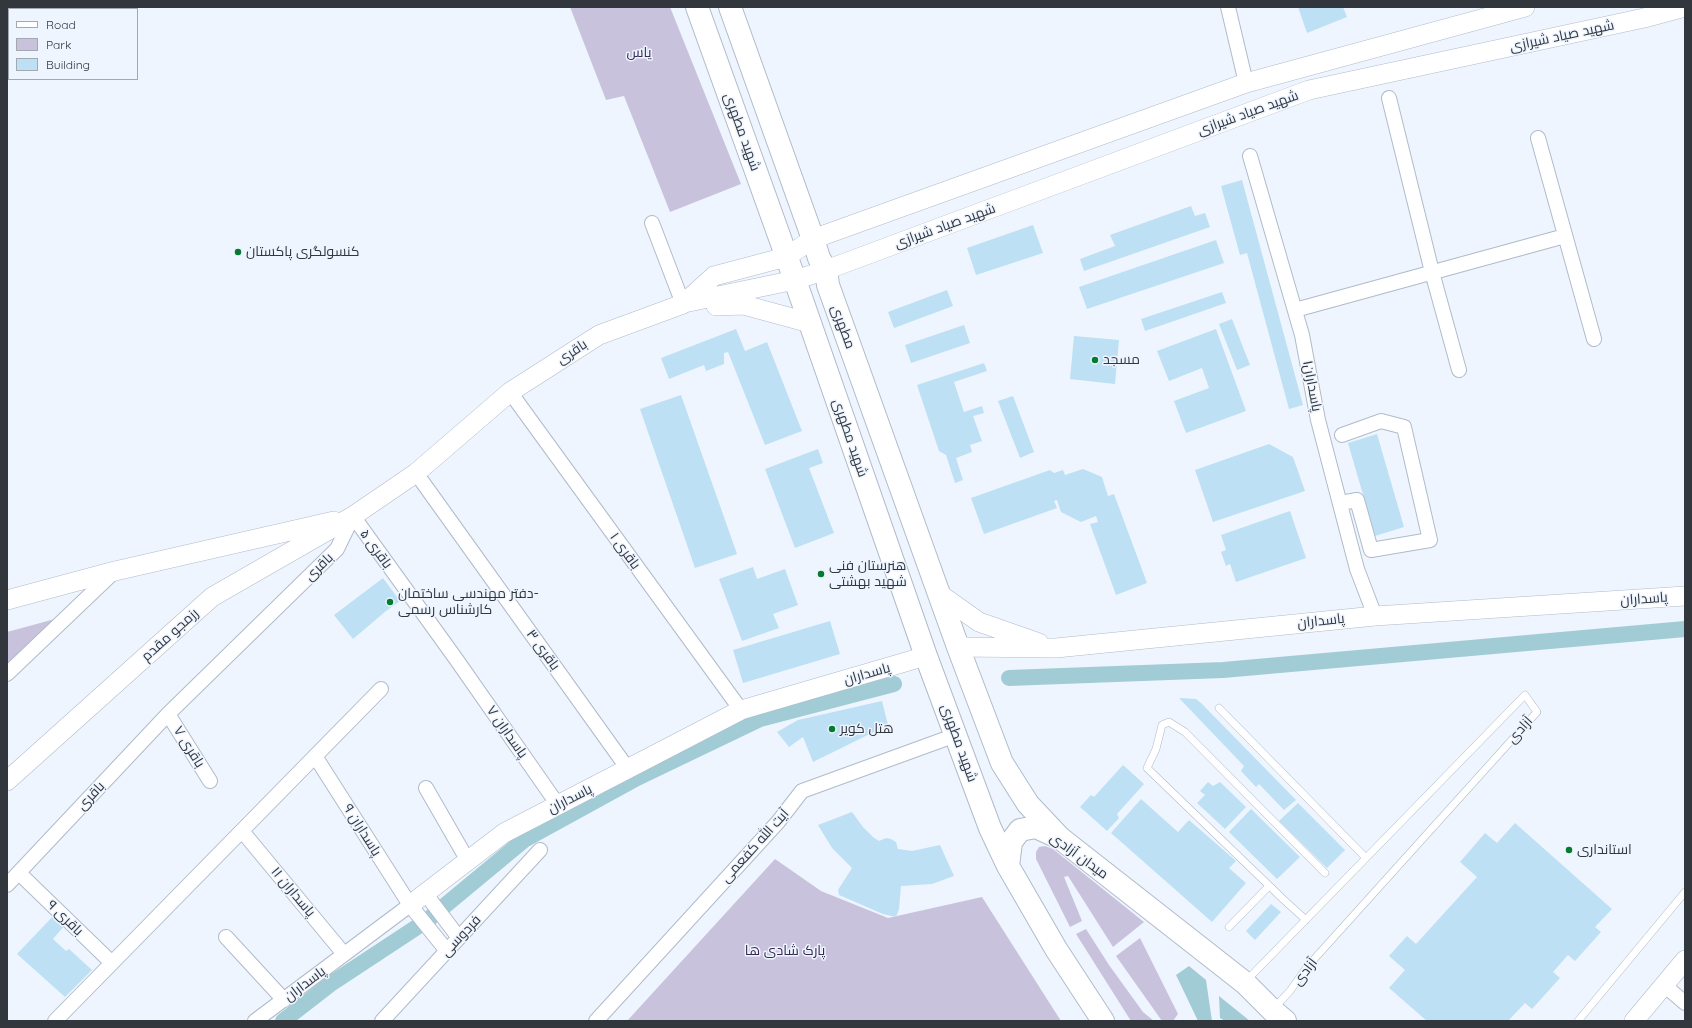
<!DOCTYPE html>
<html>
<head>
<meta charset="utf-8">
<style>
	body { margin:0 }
	#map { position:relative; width:1692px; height:1028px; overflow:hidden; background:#eef5ff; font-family:Quicksand,sans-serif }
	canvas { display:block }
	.frame { position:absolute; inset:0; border:8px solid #32373d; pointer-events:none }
	.legend { position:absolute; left:8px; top:8px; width:130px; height:72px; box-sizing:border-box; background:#eef5ff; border:1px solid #a3a9b1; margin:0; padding:5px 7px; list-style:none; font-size:12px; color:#32373d }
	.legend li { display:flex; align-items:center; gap:8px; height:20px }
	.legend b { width:20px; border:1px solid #a3a9b1 }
</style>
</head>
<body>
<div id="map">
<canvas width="1692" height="1028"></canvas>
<div class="frame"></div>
<ul class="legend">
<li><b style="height:5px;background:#fff"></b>Road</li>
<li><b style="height:11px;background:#c9c2dd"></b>Park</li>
<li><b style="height:11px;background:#bde0f4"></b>Building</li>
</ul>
</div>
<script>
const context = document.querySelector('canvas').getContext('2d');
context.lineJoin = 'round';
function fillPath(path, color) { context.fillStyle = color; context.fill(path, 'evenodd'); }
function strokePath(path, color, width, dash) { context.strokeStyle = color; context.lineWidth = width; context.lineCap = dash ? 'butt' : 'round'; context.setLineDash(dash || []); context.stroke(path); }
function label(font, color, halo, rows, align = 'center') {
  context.font = font + ' Quicksand,Cairo,sans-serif'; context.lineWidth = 3; context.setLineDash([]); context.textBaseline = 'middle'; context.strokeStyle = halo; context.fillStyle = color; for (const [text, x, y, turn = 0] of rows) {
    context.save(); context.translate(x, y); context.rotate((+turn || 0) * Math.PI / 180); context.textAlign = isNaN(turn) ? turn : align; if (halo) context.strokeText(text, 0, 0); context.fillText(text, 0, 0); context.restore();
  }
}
fillPath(new Path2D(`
	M 570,7 L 670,7 L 741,184 L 670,212 L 624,96 L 606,100 Z
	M 77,613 L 7,670 L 7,632 Z
	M 1045,846 L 1053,849 L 1144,922 L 1113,947 L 1068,876 L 1064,877 L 1082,921 L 1070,927 L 1036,859 L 1036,852 L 1039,847 Z
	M 775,859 L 821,891 L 888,918 L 982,897 L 1061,1021 L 627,1021 Z
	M 1086,929 L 1109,965 L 1143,1012 L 1154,1021 L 1131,1021 L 1076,934 Z
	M 1140,938 L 1178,1014 L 1173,1021 L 1162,1021 L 1116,956 Z`), '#c9c2dd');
fillPath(new Path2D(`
	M 1189,966 L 1206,980 L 1212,1021 L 1198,1021 L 1176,975 Z
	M 1219,996 L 1250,1021 L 1225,1021 L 1220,1018 Z`), '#a2ccd5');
strokePath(new Path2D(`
	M 1009,678 L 1223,670 L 1685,629
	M 430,918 L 524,840 L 637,778 L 760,719 L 894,684
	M 283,1021 L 332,983 L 417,927`), '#a2ccd5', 16);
fillPath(new Path2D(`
	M 1298,7 L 1343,7 L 1347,17 L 1307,33 Z
	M 1242,180 L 1303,405 L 1289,409 L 1247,253 L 1240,255 L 1221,186 Z
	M 1191,206 L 1195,216 L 1205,213 L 1210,227 L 1084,271 L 1080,259 L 1115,246 L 1110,235 Z
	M 1033,225 L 1043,253 L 976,275 L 967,248 Z
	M 1216,240 L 1224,263 L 1087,309 L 1079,287 Z
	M 947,290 L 953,306 L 894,328 L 888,312 Z
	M 1222,292 L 1226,303 L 1145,331 L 1141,319 Z
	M 1232,319 L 1250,365 L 1237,370 L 1219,324 Z
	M 964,325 L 970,343 L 911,363 L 905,345 Z
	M 736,329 L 745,351 L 767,342 L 802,431 L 765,445 L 728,352 L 724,353 L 724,364 L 706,371 L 704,365 L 669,379 L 661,358 Z
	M 1216,329 L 1246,411 L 1186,433 L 1174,401 L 1209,388 L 1202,368 L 1169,381 L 1157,351 Z
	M 1074,336 L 1119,340 L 1115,384 L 1070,379 Z
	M 984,363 L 987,371 L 954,382 L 964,412 L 982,406 L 984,413 L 973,416 L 982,441 L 970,445 L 972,452 L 956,458 L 963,480 L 955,483 L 946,455 L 939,451 L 917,385 Z
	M 681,395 L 737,554 L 695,568 L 640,409 Z
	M 1013,396 L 1034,452 L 1020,458 L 998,401 Z
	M 1377,434 L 1404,527 L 1375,536 L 1348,443 Z
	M 1269,444 L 1293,457 L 1305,491 L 1213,522 L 1195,470 Z
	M 818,449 L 823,463 L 809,468 L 834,533 L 795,548 L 765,469 Z
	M 1083,469 L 1102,477 L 1108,496 L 1114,494 L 1147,583 L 1116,595 L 1090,524 L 1098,522 L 1096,516 L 1081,522 L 1061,512 L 1057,500 L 1054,501 L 1057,508 L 984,534 L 971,498 L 1050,470 L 1054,473 L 1063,470 L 1065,475 Z
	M 1290,511 L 1306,558 L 1236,582 L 1230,564 L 1226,566 L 1221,552 L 1226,550 L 1221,535 Z
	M 753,567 L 757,579 L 785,569 L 798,605 L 773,614 L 779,628 L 742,641 L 719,579 Z
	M 383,578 L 400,601 L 386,611 L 353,639 L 334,615 Z
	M 830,621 L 840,654 L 743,683 L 733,650 Z
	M 1179,698 L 1196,699 L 1201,703 L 1296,800 L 1284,810 L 1259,784 L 1256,787 L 1241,771 L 1244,766 Z
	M 882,701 L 888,725 L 813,762 L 803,737 L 789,747 L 777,732 L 798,720 Z
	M 1123,765 L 1144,784 L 1117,814 L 1119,818 L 1107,831 L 1080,807 L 1091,795 L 1094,797 Z
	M 1208,782 L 1213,786 L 1220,782 L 1246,807 L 1225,829 L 1197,803 L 1205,795 L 1200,791 Z
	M 1141,799 L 1178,832 L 1189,820 L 1236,861 L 1229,868 L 1246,883 L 1212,922 L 1111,833 Z
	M 1298,803 L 1345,850 L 1327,868 L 1279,821 Z
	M 1251,809 L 1300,857 L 1277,879 L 1229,832 Z
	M 852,812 L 863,827 L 873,837 L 879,841 L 886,838 L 891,839 L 896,842 L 898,849 L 912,851 L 940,845 L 954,876 L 932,884 L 901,886 L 899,909 L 896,917 L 883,914 L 839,895 L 838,890 L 852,868 L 832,848 L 818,825 Z
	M 1515,823 L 1612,909 L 1595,927 L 1601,932 L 1575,961 L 1568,955 L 1553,972 L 1560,978 L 1532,1009 L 1525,1003 L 1508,1021 L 1427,1021 L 1389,988 L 1405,970 L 1389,956 L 1407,936 L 1416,944 L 1477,877 L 1460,862 L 1485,833 L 1497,843 Z
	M 1271,904 L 1281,912 L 1255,940 L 1246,931 Z
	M 56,913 L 66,924 L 53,939 L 66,951 L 69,949 L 92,970 L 65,997 L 17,954 Z`), '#bde0f4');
const lane = new Path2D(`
	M 1219,708 L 1366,858
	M 1306,920 L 1284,900 L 1147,768 L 1156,749 L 1162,725 L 1169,722 L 1185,732 L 1325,873
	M 1229,927 L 1269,886
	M 1246,981 L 1525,695 L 1537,712 L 1307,967 L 1290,991 L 1273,1009
	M 1578,1021 L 1685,892`);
const street = new Path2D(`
	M 1228,7 L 1246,83
	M 1389,98 L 1432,272 L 1459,370
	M 1538,138 L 1594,339
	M 1250,156 L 1302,335 L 1318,420 L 1357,569 L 1375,616
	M 652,223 L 683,304
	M 1295,310 L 1565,236
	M 510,392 L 741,710
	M 416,473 L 628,769
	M 1340,503 L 1357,500 L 1371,550 L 1430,540 L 1404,427 L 1381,421 L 1342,435
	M 7,674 L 115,571
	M 168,714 L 210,781
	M 315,756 L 410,905 L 447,951
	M 426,788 L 468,861
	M 242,831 L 344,954
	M 19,873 L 112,963
	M 7,885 L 168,714 L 337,549 L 353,516 L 456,659 L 558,805
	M 425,893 L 459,938
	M 226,937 L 284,1000
	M 1664,985 L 1685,1003
	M 55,1021 L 381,689
	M 255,1021 L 410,905
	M 382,1021 L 540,850
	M 596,1021 L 778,822 L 802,791 L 956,735`);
const secondary = new Path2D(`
	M 684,303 L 795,280 L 826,270 L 1309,90 L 1644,18 L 1685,7
	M 716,306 L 744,305 L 810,323
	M 938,593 L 979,622 L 1039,643
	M 7,600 L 115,571 L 334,521
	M 958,647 L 1056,648 L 1375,616 L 1685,596
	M 7,781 L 212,597 L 353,516 L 416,473 L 510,392 L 599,335 L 683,304 L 714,276 L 786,257 L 813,239 L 1246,83 L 1525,7
	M 410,905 L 504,833 L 741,710 L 926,656
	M 1634,1021 L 1685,960`);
const primary = new Path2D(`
	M 697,7 L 795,280 L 926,656 L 990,828 L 1008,866 L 1056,949 L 1103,1021
	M 730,7 L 813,239 L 819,258 L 826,270 L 828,285 L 958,647 L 1002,763 L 1028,804 L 1060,838
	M 1008,866 L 1011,842 L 1020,830 L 1036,827 L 1060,838 L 1245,983 L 1272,1010 L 1285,1021`);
strokePath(lane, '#b0bbca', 8);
strokePath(street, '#b0bbca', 16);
strokePath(secondary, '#b0bbca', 20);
strokePath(primary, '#b0bbca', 24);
strokePath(lane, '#fff', 7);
strokePath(street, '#fff', 14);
strokePath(secondary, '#fff', 19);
strokePath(primary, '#fff', 22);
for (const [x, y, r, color] of [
	[238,252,4,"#037b31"],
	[1095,360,4,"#037b31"],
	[821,574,4,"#037b31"],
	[390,602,4,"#037b31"],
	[832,729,4,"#037b31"],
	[1569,850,4,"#037b31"]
]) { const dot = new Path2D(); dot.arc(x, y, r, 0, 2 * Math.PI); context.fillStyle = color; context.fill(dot); strokePath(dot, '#eef5ff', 1.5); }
label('14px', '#32373d', '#eef5ff', [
	["شهید صیاد شیرازی",1562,36,-12],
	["شهید صیاد شیرازی",1248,113,-20],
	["شهید مطهری",742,132,70],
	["شهید صیاد شیرازی",945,226,-20],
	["مطهری",843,327,70],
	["باقری",572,352,-33],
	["پاسداران۱",1312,386,79],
	["شهید مطهری",850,438,71],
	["باقری ۵",376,549,54],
	["باقری ۱",625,551,54],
	["باقری",319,567,-44],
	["پاسداران",1644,599,-4],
	["پاسداران",1321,621,-6],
	["رزمجو مقدم",170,635,-42],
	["باقری ۳",543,650,54],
	["پاسداران",867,674,-16],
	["آزادی",1520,730,-48],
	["پاسداران ۷",507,732,55],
	["شهید مطهری",959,743,70],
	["باقری ۷",189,747,58],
	["باقری",91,796,-47],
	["پاسداران",570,799,-27],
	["پاسداران ۹",362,830,58],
	["آیت الله کفعمی",755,846,-48],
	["میدان آزادی",1079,856,36],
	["پاسداران ۱۱",293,892,50],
	["باقری ۹",65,918,44],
	["فردوسی",461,936,-47],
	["آزادی",1305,972,-52],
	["پاسداران",305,984,-37]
]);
label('14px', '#362853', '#eef5ff', [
	["یاس",639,53],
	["پارک شادی ها",785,951]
]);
label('14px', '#32373d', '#eef5ff', [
	["کنسولگری پاکستان",246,252],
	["مسجد",1103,360],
	["هنرستان فنی",829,566],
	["شهید بهشتی",829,582],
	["دفتر مهندسی ساختمان-",398,594],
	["کارشناس رسمی",398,610],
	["هتل کویر",840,729],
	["استانداری",1577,850]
], 'left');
</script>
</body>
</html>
